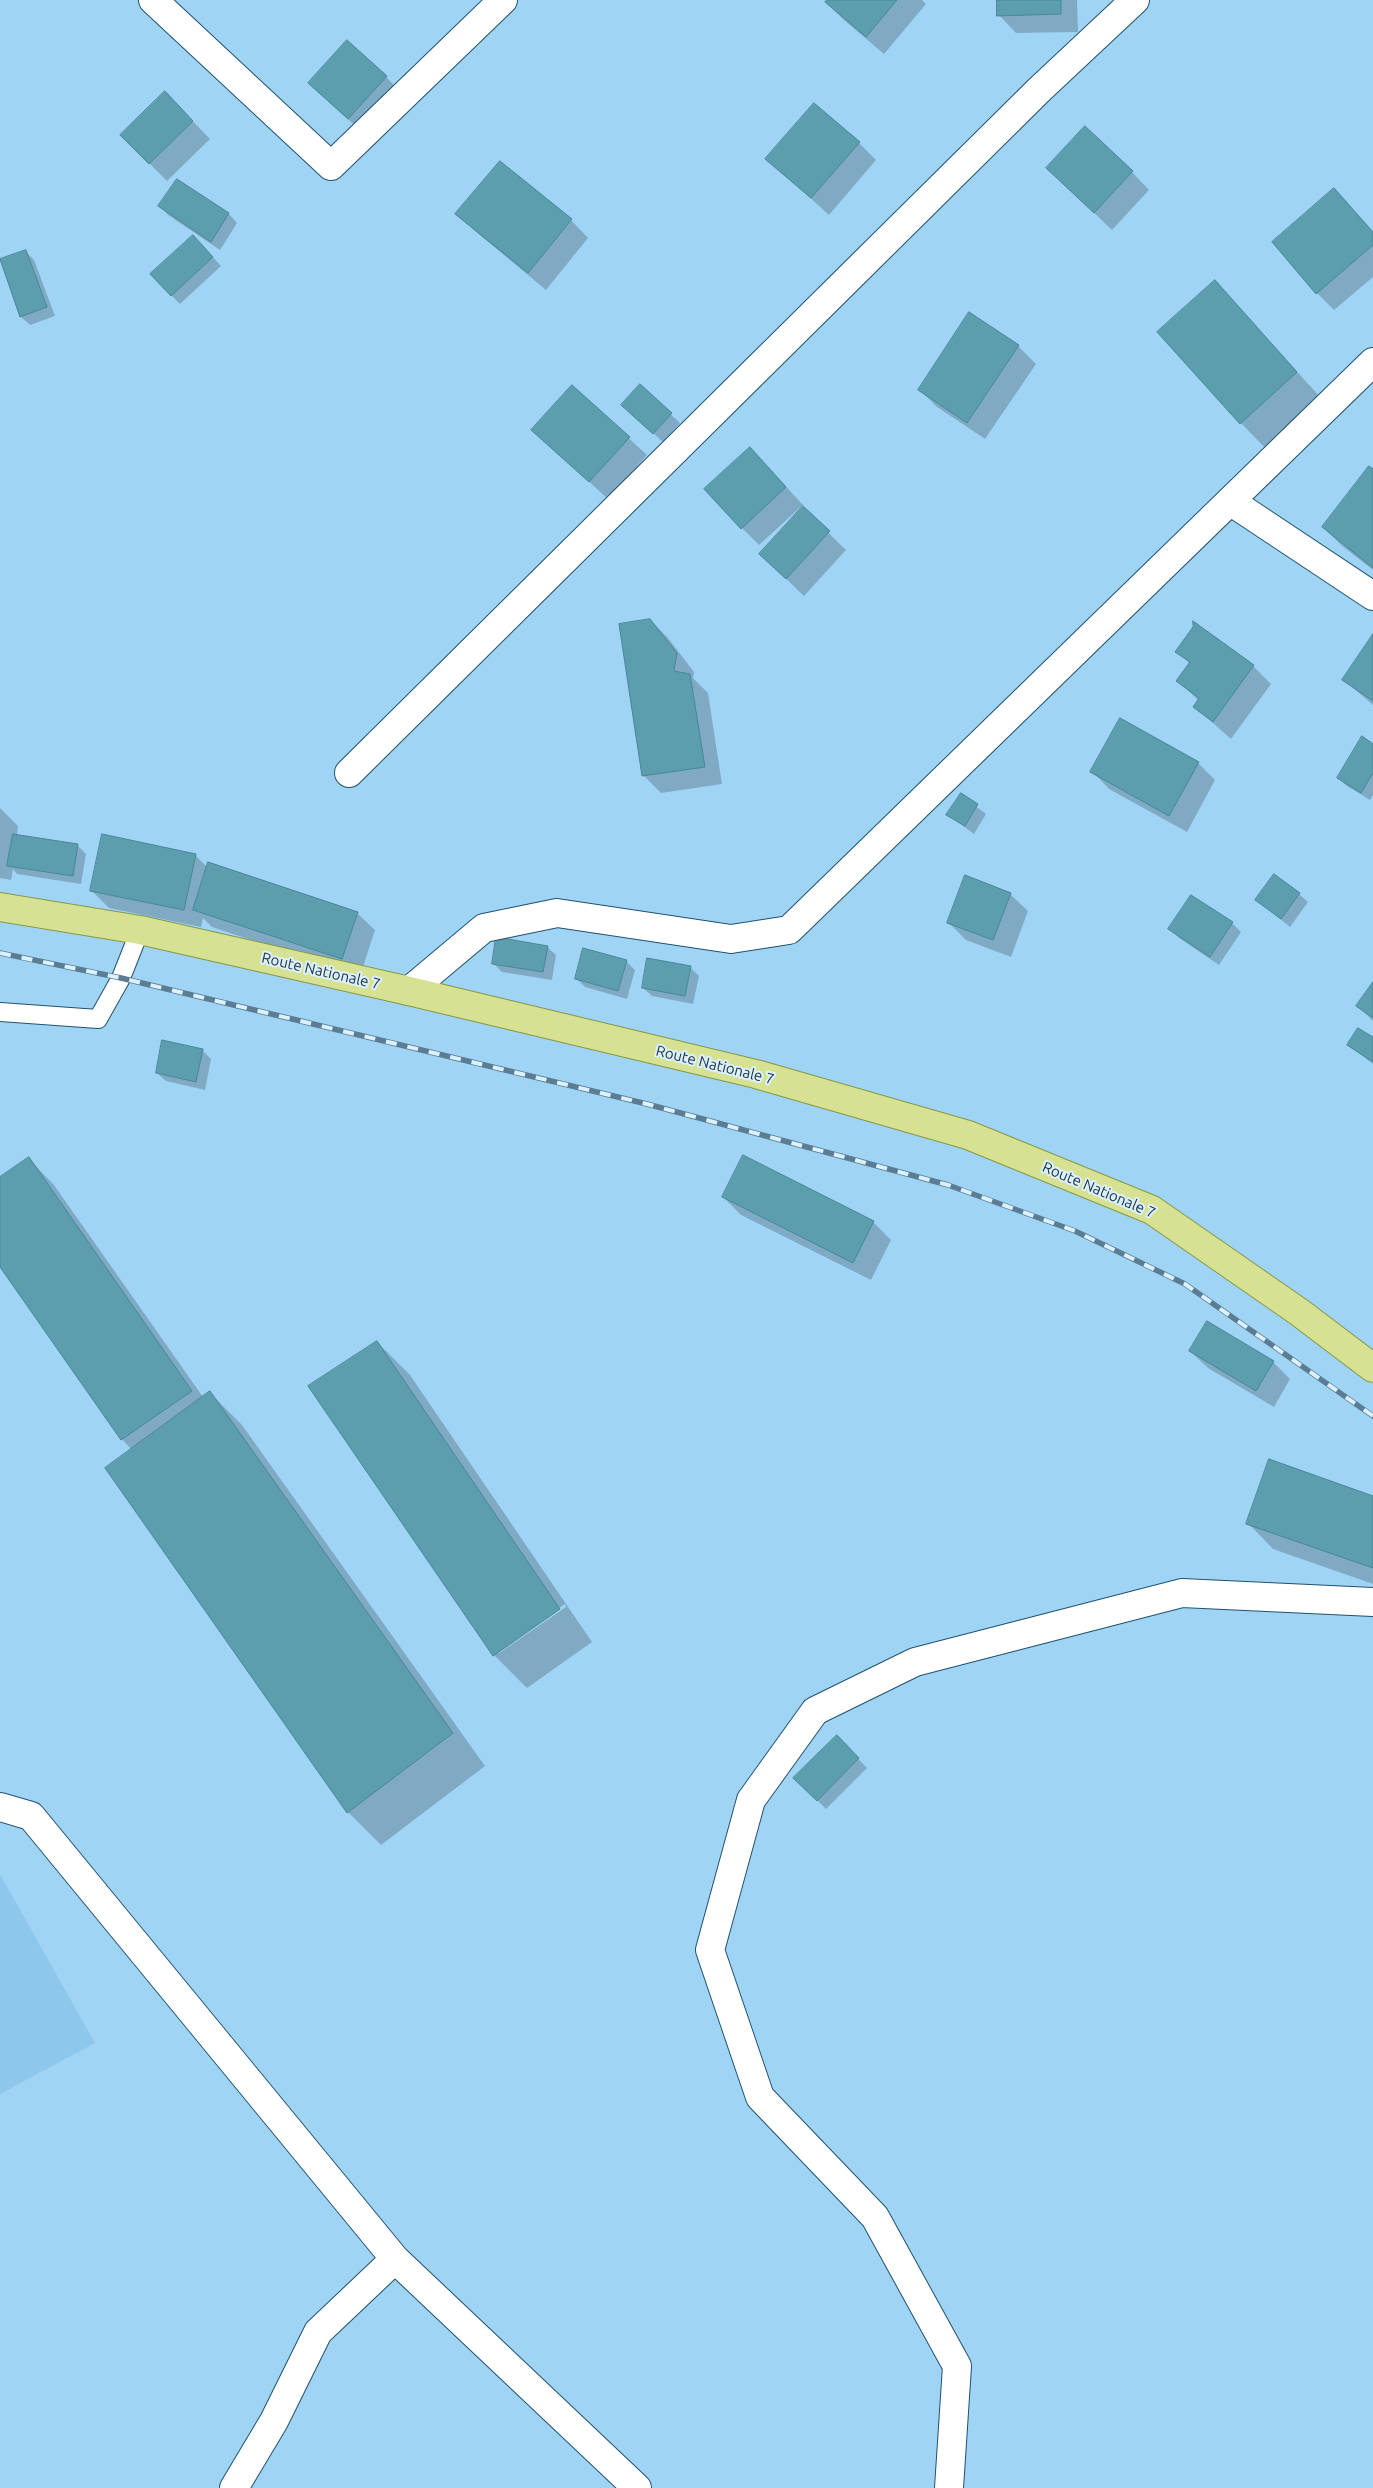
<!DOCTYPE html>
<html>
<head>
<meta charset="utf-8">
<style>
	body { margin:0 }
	canvas { display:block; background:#a0d4f5 }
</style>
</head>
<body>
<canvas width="1373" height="2488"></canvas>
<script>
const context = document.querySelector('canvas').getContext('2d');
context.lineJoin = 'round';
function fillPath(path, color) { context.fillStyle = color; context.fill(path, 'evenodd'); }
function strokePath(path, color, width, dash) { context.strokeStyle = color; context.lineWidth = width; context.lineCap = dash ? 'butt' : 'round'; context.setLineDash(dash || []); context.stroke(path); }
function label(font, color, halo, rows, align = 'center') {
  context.font = font + ' Ubuntu,sans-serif'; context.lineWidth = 4; context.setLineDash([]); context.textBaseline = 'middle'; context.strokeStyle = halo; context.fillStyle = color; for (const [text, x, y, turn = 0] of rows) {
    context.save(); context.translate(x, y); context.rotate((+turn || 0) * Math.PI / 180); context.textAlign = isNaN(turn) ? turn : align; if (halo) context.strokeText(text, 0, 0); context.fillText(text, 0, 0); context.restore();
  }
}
fillPath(new Path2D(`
	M 0,1874 L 95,2043 L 0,2094 Z`), '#8dc8ec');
fillPath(new Path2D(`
	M 828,0 L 922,0 L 926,4 L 884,54 L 844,20 L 826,2 Z
	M 998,0 L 1077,0 L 1078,32 L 1016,33 L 999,15 Z
	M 386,77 L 403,94 L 366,136 L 309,83 Z
	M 182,110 L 210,139 L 167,181 L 121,135 Z
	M 859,143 L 876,160 L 829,215 L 767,159 Z
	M 1132,172 L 1149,190 L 1112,230 L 1065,185 Z
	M 177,180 L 229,214 L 237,223 L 220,250 L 168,215 L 160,206 Z
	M 1334,189 L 1373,232 L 1373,277 L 1334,310 L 1317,293 Z
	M 457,214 L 571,220 L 588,238 L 546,290 L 475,231 Z
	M 202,245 L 221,266 L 180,304 L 171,295 Z
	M 26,252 L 34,260 L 55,316 L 30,325 L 21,317 L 0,260 Z
	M 1215,282 L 1322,399 L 1266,449 L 1241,423 Z
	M 1018,346 L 1036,364 L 985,439 L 937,407 L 920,390 Z
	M 572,386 L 647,455 L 608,499 L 533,430 Z
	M 640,386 L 680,423 L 663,442 L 631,413 Z
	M 767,466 L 803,505 L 759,545 L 742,528 Z
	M 1373,470 L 1373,570 L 1341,545 L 1323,527 Z
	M 803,508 L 846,550 L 804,596 L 778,571 Z
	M 650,620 L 668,638 L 694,672 L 693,678 L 708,693 L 722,784 L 661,793 L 643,775 Z
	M 1194,623 L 1253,666 L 1271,684 L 1231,739 L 1195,707 L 1199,701 L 1178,681 L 1190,664 L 1177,651 L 1194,627 Z
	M 1373,636 L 1373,705 L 1344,680 Z
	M 1373,745 L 1373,795 L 1370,800 L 1347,786 L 1338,778 Z
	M 1198,763 L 1215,780 L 1187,832 L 1109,789 L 1092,771 Z
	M 961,795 L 986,814 L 974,834 L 948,815 Z
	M 0,808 L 18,826 L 17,836 L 78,846 L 86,854 L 81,884 L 17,874 L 13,869 L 11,880 L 0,878 Z
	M 195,855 L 208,868 L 357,913 L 375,930 L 360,976 L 212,927 L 203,918 L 201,927 L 109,908 L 92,891 Z
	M 1010,894 L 1028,911 L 1011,957 L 966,940 L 948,922 Z
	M 1299,894 L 1308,902 L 1290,927 L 1257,900 Z
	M 1232,923 L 1241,932 L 1219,965 L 1179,938 L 1170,929 Z
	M 547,947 L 556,955 L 552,980 L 502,972 L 493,963 Z
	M 626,961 L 635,970 L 627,999 L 585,987 L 576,978 Z
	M 690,967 L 699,976 L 693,1004 L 652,996 L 643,988 Z
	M 1373,984 L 1373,1021 L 1358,1006 Z
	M 1373,1038 L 1373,1064 L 1348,1045 Z
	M 202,1050 L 211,1059 L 205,1090 L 166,1081 L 157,1073 Z
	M 744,1157 L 873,1222 L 891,1240 L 871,1280 L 741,1215 L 723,1197 Z
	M 29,1159 L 54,1185 L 203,1397 L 209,1392 L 242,1425 L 485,1766 L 381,1845 L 348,1812 L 132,1450 L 122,1439 L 0,1265 L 0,1179 Z
	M 377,1342 L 410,1375 L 592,1642 L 527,1688 L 494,1655 ZM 565,1604 L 566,1607 L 499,1653 L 499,1650 Z
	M 1190,1351 L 1273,1362 L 1290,1379 L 1274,1407 L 1208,1368 Z
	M 1373,1497 L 1373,1584 L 1273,1549 L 1248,1523 Z
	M 837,1737 L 867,1768 L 826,1809 L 795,1778 Z`), '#0003');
const building = new Path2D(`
	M 827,0 L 897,0 L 866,37 L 825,2 Z
	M 997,0 L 1061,0 L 1061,14 L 997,16 Z
	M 347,40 L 387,76 L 348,119 L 308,83 Z
	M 165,91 L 193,121 L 149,164 L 120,135 Z
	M 814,103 L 860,142 L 811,198 L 765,159 Z
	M 1085,126 L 1133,171 L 1094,213 L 1046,168 Z
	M 500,161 L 572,219 L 528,273 L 455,214 Z
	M 177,179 L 229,213 L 211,242 L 158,206 Z
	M 1334,188 L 1373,232 L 1373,245 L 1316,294 L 1272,242 Z
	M 193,235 L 213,257 L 171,296 L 150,274 Z
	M 26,250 L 47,307 L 20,317 L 0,259 Z
	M 1215,280 L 1297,372 L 1240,424 L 1157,332 Z
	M 969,312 L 1019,345 L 967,423 L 918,390 Z
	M 640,384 L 672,413 L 653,434 L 621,405 Z
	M 572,385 L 630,437 L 589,482 L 531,430 Z
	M 750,447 L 786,487 L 741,529 L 704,489 Z
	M 1369,466 L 1373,469 L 1373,568 L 1322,527 Z
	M 803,506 L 830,531 L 786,579 L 759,554 Z
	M 650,619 L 677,653 L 674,671 L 690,674 L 705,767 L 642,776 L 619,624 Z
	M 1193,621 L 1254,665 L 1213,722 L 1193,707 L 1199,698 L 1176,681 L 1190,662 L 1175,652 L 1193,627 Z
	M 1373,634 L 1373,701 L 1342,680 Z
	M 1120,718 L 1199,762 L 1169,816 L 1090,772 Z
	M 1362,736 L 1373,744 L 1373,773 L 1361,793 L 1337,778 Z
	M 961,793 L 978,804 L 965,826 L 946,815 Z
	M 13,834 L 78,844 L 73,876 L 7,866 Z
	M 102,834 L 196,854 L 184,910 L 90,891 Z
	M 208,862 L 358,912 L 342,959 L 193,910 Z
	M 1274,874 L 1300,893 L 1281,919 L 1255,900 Z
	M 965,875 L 1011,893 L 993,940 L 947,923 Z
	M 1191,895 L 1233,922 L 1210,957 L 1168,929 Z
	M 496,937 L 548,946 L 543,972 L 492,964 Z
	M 583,948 L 627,960 L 618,991 L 575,979 Z
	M 647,958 L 691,966 L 685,996 L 642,988 Z
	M 1373,982 L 1373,1018 L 1356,1006 Z
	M 1358,1028 L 1373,1037 L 1373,1062 L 1347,1045 Z
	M 162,1040 L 203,1049 L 196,1082 L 156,1073 Z
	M 743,1155 L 874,1221 L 853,1263 L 722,1197 Z
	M 29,1157 L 192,1391 L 121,1440 L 0,1267 L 0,1177 Z
	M 1207,1321 L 1274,1361 L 1256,1391 L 1189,1351 Z
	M 377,1341 L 560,1609 L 493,1656 L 308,1386 Z
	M 210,1391 L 453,1733 L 347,1813 L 105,1468 Z
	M 1269,1459 L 1373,1496 L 1373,1568 L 1246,1524 Z
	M 837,1735 L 859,1758 L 817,1801 L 793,1778 Z`);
fillPath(building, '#5c9dae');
strokePath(building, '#468798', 1);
const service = new Path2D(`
	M 0,1012 L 98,1019 L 121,978 L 140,930`);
const minor = new Path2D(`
	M 153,0 L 331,166 L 503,0
	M 1230,501 L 1373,596
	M 349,773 L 1039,90 L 1135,0
	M 409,991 L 484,928 L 557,913 L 731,939 L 789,930 L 1373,362
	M 0,1807 L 31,1816 L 395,2259 L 637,2488
	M 234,2488 L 274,2421 L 318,2332 L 395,2259
	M 949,2488 L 957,2366 L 875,2217 L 760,2097 L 710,1950 L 751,1800 L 815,1711 L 915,1662 L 1182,1593 L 1373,1602`);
const primary = new Path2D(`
	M 0,907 L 140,930 L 409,991 L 756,1074 L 968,1135 L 1152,1210 L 1299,1312 L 1373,1368`);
strokePath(service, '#20526e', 20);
strokePath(minor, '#20526e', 30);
strokePath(primary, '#859847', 30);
strokePath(service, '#fff', 18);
strokePath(minor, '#fff', 28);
strokePath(primary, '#d6e192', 28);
const rail = new Path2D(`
	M 0,953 L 121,978 L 647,1104 L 948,1185 L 1075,1231 L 1185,1284 L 1373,1416`);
strokePath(rail, '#5a7d94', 5.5);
strokePath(rail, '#dcf1fe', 4, [11]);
label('15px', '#213644', '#dcf1fe', [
	["Route Nationale 7",321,971,13],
	["Route Nationale 7",715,1065,14],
	["Route Nationale 7",1099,1190,23]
]);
</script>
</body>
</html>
